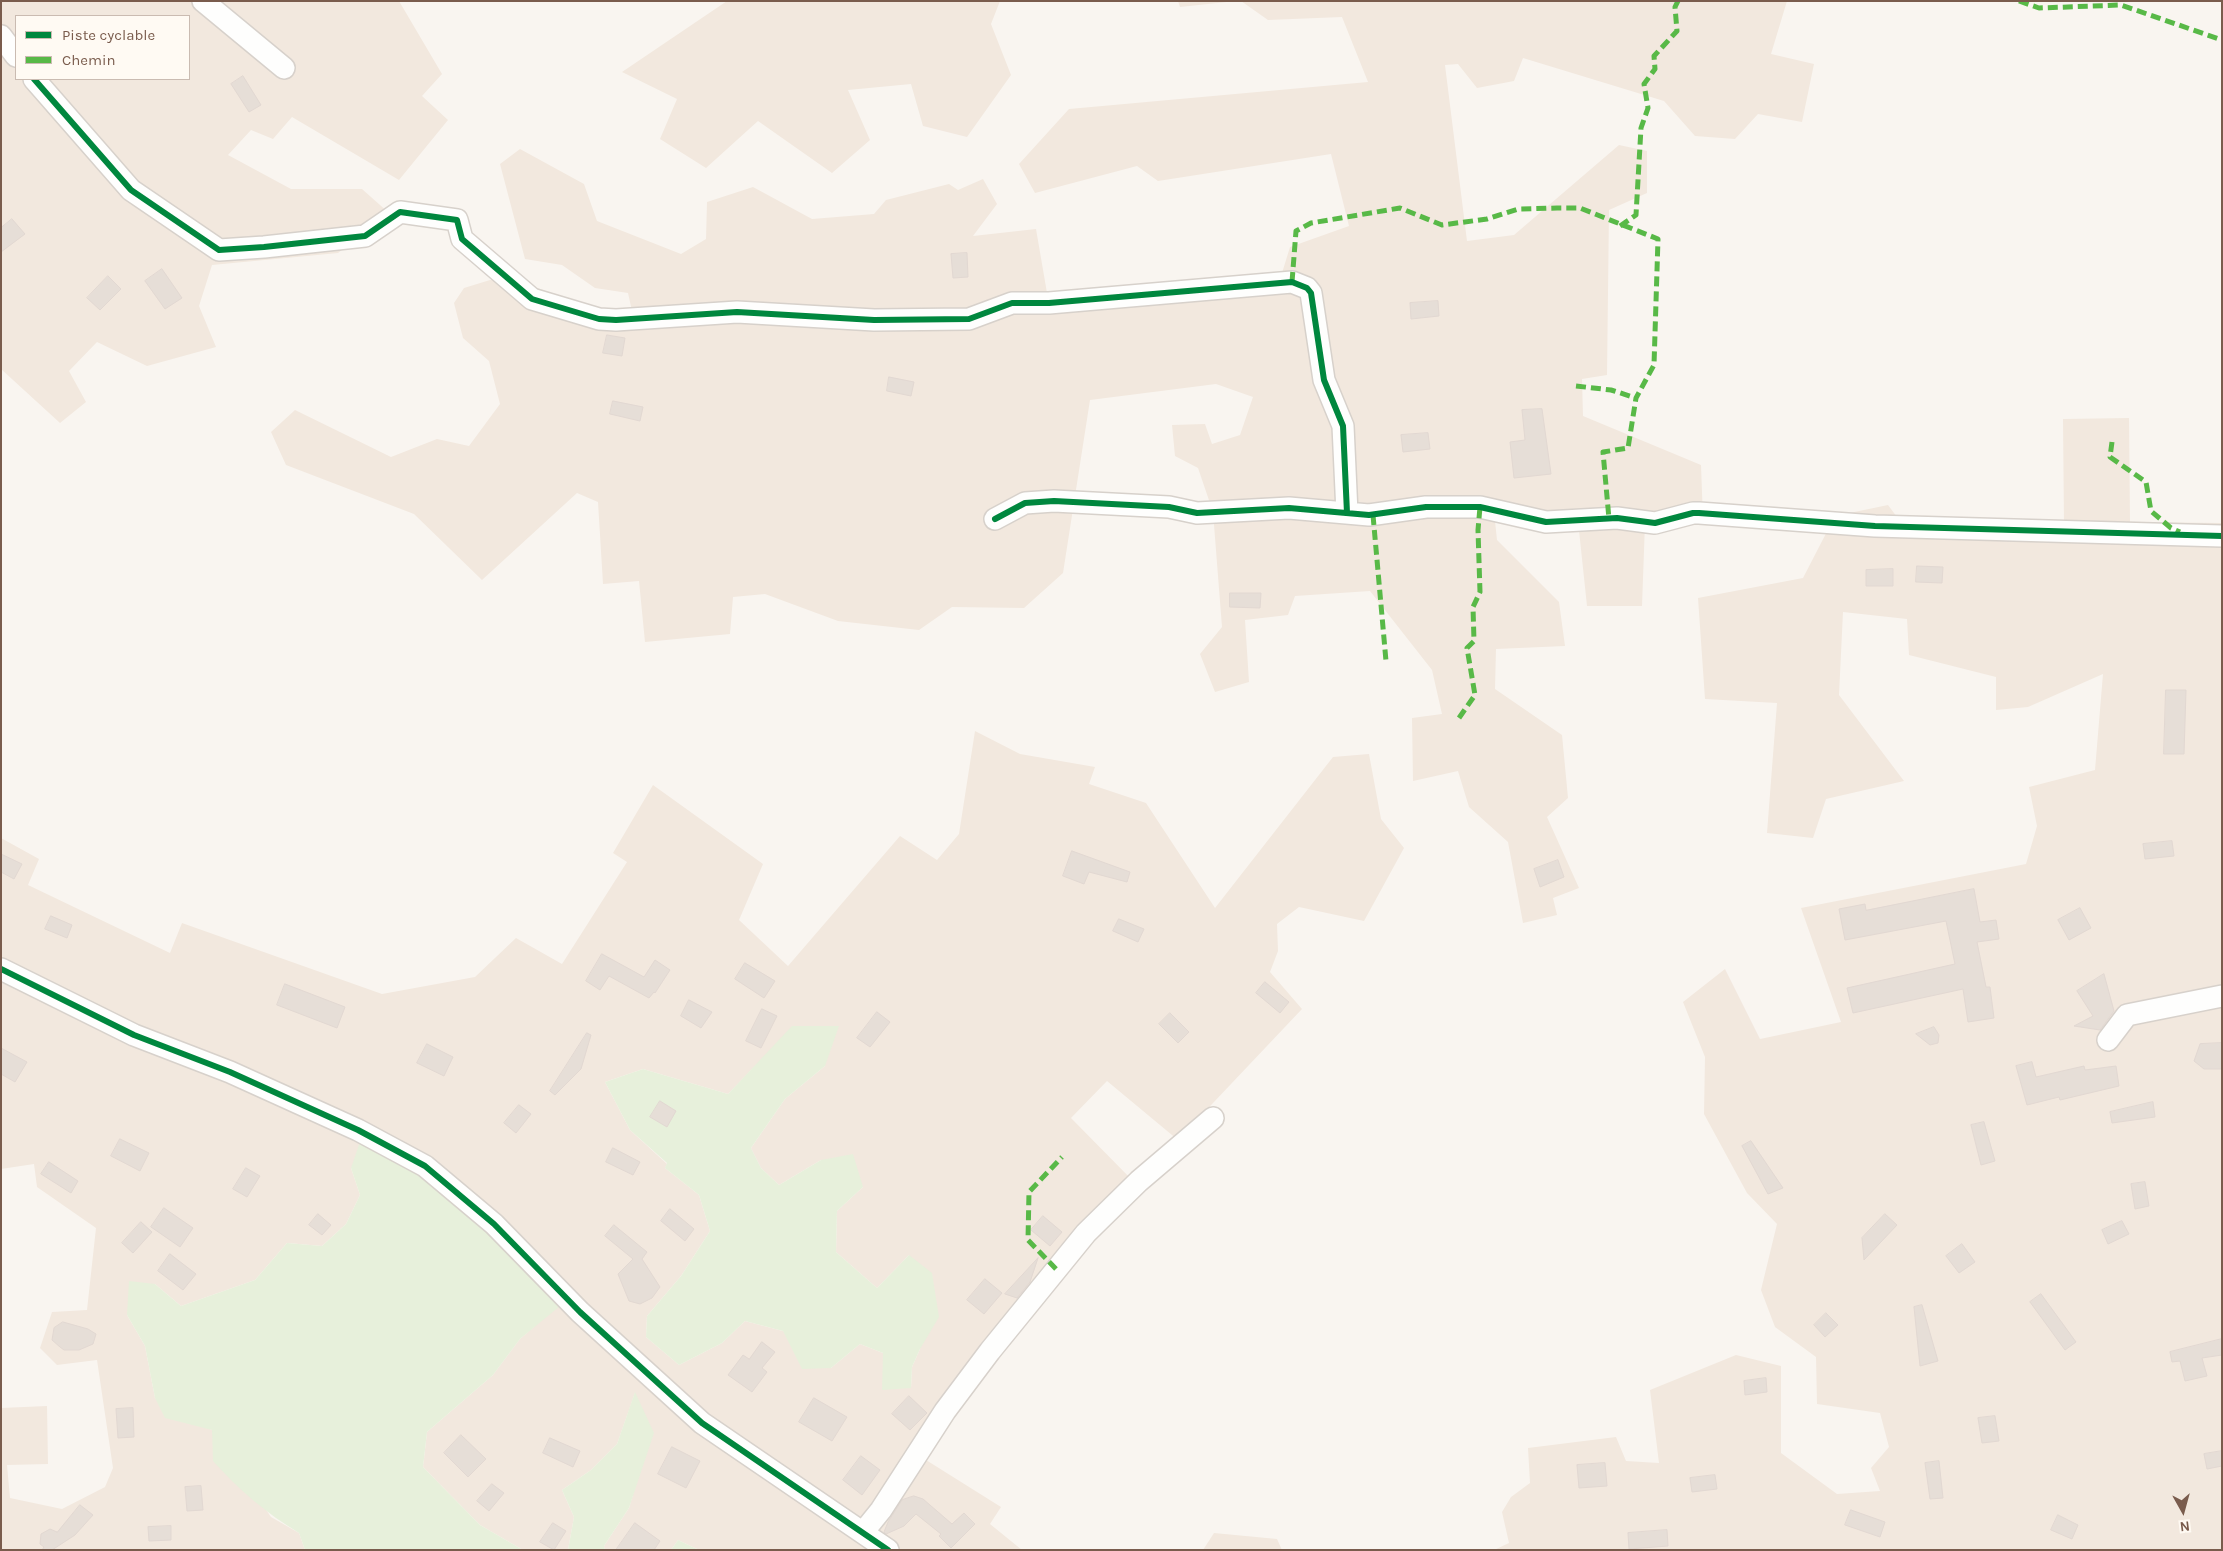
<!DOCTYPE html>
<html>
<head>
<meta charset="utf-8">
<style>
	body { margin:0 }
	#map { position:relative; width:2223px; height:1551px; overflow:hidden; background:#f9f5f0; font-family:Karla,sans-serif }
	canvas { display:block }
	.frame { position:absolute; inset:0; border:2px solid #7a5c4d; pointer-events:none }
	.legend { position:absolute; left:15px; top:15px; width:175px; height:65px; box-sizing:border-box; background:#fffaf3; border:1px solid #cabbb1; margin:0; padding:6px 9px; list-style:none; font-size:15px; color:#7a5c4d }
	.legend li { display:flex; align-items:center; gap:10px; height:25px }
	.legend b { width:25px; border:1px solid #cabbb1 }
	.north { position:absolute; left:2158px; top:1486px; width:50px; height:50px; -webkit-text-stroke:4px #fffaf3; paint-order:stroke; rotate:173deg; font-size:14px; font-weight:700; line-height:20px; text-align:center; color:#7a5c4d }
	.north::after { content:''; display:block; margin:auto; width:18px; height:22px; background:#7a5c4d; clip-path:polygon(50% 0,100% 100%,50% 72%,0 100%) }
</style>
</head>
<body>
<div id="map">
<canvas width="2223" height="1551"></canvas>
<div class="frame"></div>
<ul class="legend">
<li><b style="height:6px;background:#00873e"></b>Piste cyclable</li>
<li><b style="height:6px;background:#58b947"></b>Chemin</li>
</ul>
<div class="north">N</div>
</div>
<script>
const context = document.querySelector('canvas').getContext('2d');
context.lineJoin = 'round';
function fillPath(path, color) { context.fillStyle = color; context.fill(path, 'evenodd'); }
function strokePath(path, color, width, dash) { context.strokeStyle = color; context.lineWidth = width; context.lineCap = dash ? 'butt' : 'round'; context.setLineDash(dash || []); context.stroke(path); }
fillPath(new Path2D(`
	M 1,1 L 399,1 L 442,74 L 422,96 L 448,120 L 399,180 L 292,117 L 273,139 L 251,130 L 228,155 L 291,189 L 362,189 L 389,213 L 338,253 L 212,265 L 199,306 L 216,347 L 147,366 L 97,342 L 69,371 L 86,402 L 60,423 L 1,369 ZM 16,16 L 189,16 L 189,79 L 16,79 Z
	M 727,1 L 1000,1 L 991,24 L 1011,75 L 967,137 L 923,126 L 911,84 L 848,90 L 870,140 L 832,173 L 758,121 L 706,168 L 660,139 L 677,99 L 622,72 Z
	M 1178,1 L 1236,1 L 1180,7 Z
	M 1241,1 L 1787,1 L 1771,54 L 1814,64 L 1802,122 L 1758,114 L 1735,139 L 1695,136 L 1664,101 L 1523,58 L 1514,81 L 1477,88 L 1458,64 L 1445,65 L 1467,241 L 1514,235 L 1619,145 L 1647,151 L 1647,193 L 1609,210 L 1607,375 L 1582,379 L 1583,416 L 1701,465 L 1703,520 L 1645,523 L 1642,606 L 1587,606 L 1578,521 L 1495,521 L 1497,540 L 1559,602 L 1565,646 L 1496,649 L 1495,689 L 1562,735 L 1568,798 L 1547,817 L 1579,888 L 1553,898 L 1557,915 L 1523,923 L 1508,842 L 1469,807 L 1458,771 L 1413,781 L 1412,718 L 1442,714 L 1432,670 L 1370,591 L 1295,596 L 1288,615 L 1245,620 L 1249,682 L 1215,692 L 1200,654 L 1222,627 L 1213,512 L 1198,468 L 1175,456 L 1172,425 L 1205,424 L 1212,444 L 1240,435 L 1253,397 L 1216,384 L 1090,400 L 1063,573 L 1024,608 L 952,607 L 919,630 L 838,621 L 765,594 L 733,597 L 730,634 L 645,642 L 639,581 L 603,584 L 598,502 L 577,493 L 482,580 L 414,514 L 286,465 L 271,432 L 295,410 L 391,457 L 437,439 L 469,446 L 500,404 L 489,361 L 463,338 L 454,303 L 464,288 L 503,276 L 602,311 L 632,311 L 628,293 L 595,288 L 562,265 L 525,259 L 500,164 L 520,149 L 584,184 L 597,221 L 681,254 L 706,239 L 707,202 L 753,187 L 812,219 L 874,214 L 886,200 L 949,184 L 958,190 L 983,179 L 997,204 L 973,236 L 1036,229 L 1047,293 L 1282,273 L 1290,247 L 1349,226 L 1331,154 L 1158,181 L 1137,166 L 1035,193 L 1019,164 L 1069,109 L 1368,82 L 1342,17 L 1268,20 Z
	M 2129,418 L 2130,522 L 2222,523 L 2222,1550 L 1494,1550 L 1509,1543 L 1502,1512 L 1511,1497 L 1530,1483 L 1528,1448 L 1616,1437 L 1626,1461 L 1659,1463 L 1650,1390 L 1736,1355 L 1781,1366 L 1781,1453 L 1837,1494 L 1880,1491 L 1871,1468 L 1889,1447 L 1880,1413 L 1817,1404 L 1816,1357 L 1775,1327 L 1761,1290 L 1777,1224 L 1747,1193 L 1704,1114 L 1705,1057 L 1683,1002 L 1725,969 L 1760,1039 L 1841,1022 L 1801,908 L 2026,864 L 2037,826 L 2029,787 L 2095,770 L 2103,674 L 2028,707 L 1996,710 L 1996,677 L 1909,655 L 1907,619 L 1843,612 L 1839,695 L 1904,781 L 1826,799 L 1813,838 L 1767,833 L 1777,703 L 1705,699 L 1698,598 L 1803,578 L 1835,516 L 1888,505 L 1900,521 L 2064,524 L 2063,419 Z
	M 975,731 L 1020,754 L 1095,767 L 1089,784 L 1146,803 L 1215,908 L 1333,757 L 1369,754 L 1381,819 L 1404,848 L 1364,921 L 1299,907 L 1277,924 L 1278,951 L 1270,972 L 1302,1009 L 1178,1140 L 1107,1081 L 1071,1118 L 1136,1184 L 1012,1329 L 926,1460 L 1001,1507 L 990,1524 L 1022,1550 L 699,1550 L 678,1540 L 671,1550 L 605,1550 L 604,1546 L 629,1508 L 639,1474 L 635,1393 L 617,1444 L 591,1470 L 562,1490 L 574,1517 L 568,1550 L 523,1550 L 480,1525 L 423,1467 L 427,1432 L 493,1375 L 520,1339 L 559,1305 L 351,1168 L 360,1195 L 346,1224 L 322,1246 L 287,1243 L 255,1280 L 181,1306 L 155,1284 L 127,1315 L 145,1346 L 155,1398 L 212,1430 L 271,1517 L 299,1533 L 305,1550 L 1,1550 L 1,1408 L 47,1406 L 48,1464 L 7,1465 L 10,1498 L 62,1509 L 105,1487 L 113,1468 L 97,1360 L 57,1365 L 40,1348 L 52,1312 L 87,1310 L 96,1228 L 37,1187 L 34,1164 L 1,1169 L 1,838 L 39,859 L 28,885 L 170,953 L 182,923 L 382,994 L 475,977 L 516,938 L 562,964 L 627,862 L 613,853 L 653,785 L 763,864 L 739,920 L 788,966 L 900,836 L 937,860 L 959,834 ZM 757,1064 L 825,1066 L 785,1099 L 751,1148 L 761,1168 L 779,1185 L 821,1160 L 863,1187 L 837,1211 L 836,1252 L 877,1288 L 909,1255 L 920,1349 L 912,1367 L 911,1388 L 883,1353 L 860,1344 L 831,1368 L 783,1331 L 745,1321 L 722,1343 L 679,1365 L 646,1337 L 647,1316 L 681,1276 L 710,1231 L 699,1195 L 665,1168 L 667,1164 L 630,1130 L 605,1082 L 643,1069 L 728,1094 Z
	M 1214,1533 L 1277,1539 L 1282,1550 L 1203,1550 Z`), '#f2e8de');
fillPath(new Path2D(`
	M 792,1026 L 839,1026 L 825,1066 L 785,1099 L 751,1148 L 761,1168 L 779,1185 L 821,1160 L 853,1154 L 863,1187 L 837,1211 L 836,1252 L 877,1288 L 909,1255 L 932,1273 L 939,1317 L 920,1349 L 912,1367 L 911,1388 L 882,1390 L 883,1353 L 860,1344 L 831,1368 L 802,1369 L 783,1331 L 745,1321 L 722,1343 L 679,1365 L 646,1337 L 647,1316 L 681,1276 L 710,1231 L 699,1195 L 665,1168 L 667,1163 L 630,1130 L 605,1082 L 643,1069 L 728,1094 Z
	M 360,1142 L 421,1175 L 491,1231 L 560,1306 L 520,1339 L 493,1375 L 427,1432 L 423,1467 L 480,1525 L 523,1550 L 305,1550 L 299,1533 C 266,1513 239,1490 213,1461 L 212,1430 L 165,1418 L 155,1398 L 145,1346 L 127,1315 L 129,1281 L 155,1284 L 181,1306 L 255,1280 L 287,1243 L 322,1246 L 346,1224 L 360,1195 L 351,1168 Z
	M 635,1392 L 654,1433 L 629,1508 L 604,1546 L 605,1550 L 568,1550 L 574,1517 L 562,1490 L 591,1470 L 617,1444 Z
	M 678,1540 L 699,1550 L 671,1550 Z`), '#e7f0db');
const building = new Path2D(`
	M 243,76 L 261,105 L 249,112 L 231,84 Z
	M 12,219 L 25,234 L 1,252 L 1,228 Z
	M 967,253 L 968,277 L 953,278 L 951,254 Z
	M 162,269 L 182,298 L 165,309 L 145,281 Z
	M 108,276 L 121,289 L 100,310 L 87,298 Z
	M 1438,301 L 1439,316 L 1411,319 L 1410,303 Z
	M 607,335 L 625,338 L 622,356 L 603,353 Z
	M 889,377 L 914,382 L 911,396 L 887,391 Z
	M 613,401 L 643,407 L 640,421 L 610,414 Z
	M 1542,409 L 1551,474 L 1514,478 L 1510,442 L 1525,440 L 1522,410 Z
	M 1428,433 L 1430,449 L 1403,452 L 1401,435 Z
	M 1917,566 L 1943,567 L 1942,583 L 1916,582 Z
	M 1893,569 L 1893,586 L 1866,586 L 1866,570 Z
	M 1230,593 L 1261,593 L 1260,608 L 1230,607 Z
	M 2166,690 L 2186,690 L 2184,754 L 2164,754 Z
	M 2172,841 L 2174,856 L 2145,859 L 2143,844 Z
	M 1072,851 L 1130,872 L 1127,882 L 1089,872 L 1084,884 L 1063,876 Z
	M 1,854 L 22,864 L 14,879 L 1,872 Z
	M 1558,860 L 1564,877 L 1540,887 L 1534,869 Z
	M 1974,889 L 1980,922 L 1996,920 L 1999,939 L 1977,942 L 1986,987 L 1990,987 L 1994,1018 L 1968,1022 L 1963,989 L 1853,1013 L 1847,988 L 1955,964 L 1946,921 L 1845,940 L 1839,909 L 1865,904 L 1866,910 Z
	M 2080,908 L 2091,928 L 2069,940 L 2058,920 Z
	M 51,916 L 72,925 L 67,938 L 45,929 Z
	M 1119,919 L 1144,929 L 1138,942 L 1113,931 Z
	M 602,954 L 644,977 L 655,960 L 670,970 L 655,993 L 654,992 L 649,998 L 609,976 L 600,990 L 586,981 Z
	M 745,963 L 775,981 L 764,998 L 735,979 Z
	M 2104,974 L 2114,1011 L 2100,1030 L 2074,1026 L 2093,1016 L 2077,991 Z
	M 1265,982 L 1289,1002 L 1280,1013 L 1256,993 Z
	M 285,984 L 345,1007 L 337,1028 L 277,1005 Z
	M 689,1000 L 712,1012 L 701,1028 L 681,1016 Z
	M 762,1009 L 777,1016 L 761,1048 L 746,1041 Z
	M 877,1012 L 890,1022 L 870,1047 L 857,1038 Z
	M 1170,1013 L 1189,1032 L 1178,1043 L 1159,1024 Z
	M 1934,1027 L 1939,1035 L 1938,1043 L 1930,1045 L 1916,1034 Z
	M 587,1033 L 591,1035 L 581,1069 L 555,1095 L 550,1091 Z
	M 2222,1043 L 2222,1069 L 2204,1069 L 2194,1061 L 2200,1044 Z
	M 427,1044 L 453,1057 L 444,1076 L 417,1063 Z
	M 1,1048 L 27,1062 L 15,1082 L 1,1074 Z
	M 2032,1062 L 2036,1077 L 2084,1066 L 2085,1070 L 2116,1066 L 2119,1086 L 2060,1100 L 2059,1097 L 2027,1105 L 2016,1066 Z
	M 660,1101 L 676,1111 L 667,1127 L 650,1117 Z
	M 2153,1102 L 2155,1117 L 2112,1123 L 2110,1112 Z
	M 519,1105 L 531,1114 L 516,1133 L 504,1123 Z
	M 1984,1122 L 1995,1161 L 1981,1165 L 1971,1125 Z
	M 120,1139 L 149,1153 L 140,1171 L 111,1156 Z
	M 1751,1141 L 1783,1188 L 1768,1194 L 1742,1146 Z
	M 613,1148 L 640,1162 L 633,1175 L 606,1162 Z
	M 49,1162 L 78,1181 L 71,1193 L 41,1174 Z
	M 246,1168 L 260,1176 L 247,1197 L 233,1189 Z
	M 2145,1182 L 2149,1206 L 2135,1209 L 2131,1184 Z
	M 164,1208 L 193,1228 L 180,1247 L 151,1227 Z
	M 670,1209 L 694,1229 L 685,1241 L 661,1221 Z
	M 318,1214 L 331,1225 L 322,1235 L 309,1225 Z
	M 1885,1214 L 1897,1225 L 1864,1260 L 1862,1238 Z
	M 1043,1216 L 1062,1232 L 1050,1246 L 1031,1230 Z
	M 2122,1221 L 2129,1234 L 2108,1244 L 2102,1230 Z
	M 141,1222 L 152,1232 L 133,1253 L 122,1243 Z
	M 614,1225 L 647,1252 L 642,1259 L 660,1287 L 652,1298 L 640,1304 L 629,1301 L 618,1274 L 633,1259 L 605,1236 Z
	M 1962,1244 L 1975,1262 L 1959,1273 L 1946,1256 Z
	M 170,1254 L 196,1274 L 183,1290 L 158,1271 Z
	M 1038,1258 L 1030,1282 L 1017,1298 L 1005,1294 Z
	M 985,1279 L 1002,1293 L 984,1314 L 967,1300 Z
	M 2041,1294 L 2076,1342 L 2065,1350 L 2030,1302 Z
	M 1922,1305 L 1938,1361 L 1920,1366 L 1914,1307 Z
	M 1826,1313 L 1838,1325 L 1825,1337 L 1814,1325 Z
	M 63,1322 L 88,1329 L 96,1334 L 93,1344 L 79,1350 L 64,1350 L 60,1347 L 52,1340 L 54,1328 Z
	M 2222,1339 L 2222,1355 L 2202,1358 L 2207,1376 L 2185,1381 L 2180,1361 L 2172,1362 L 2170,1352 Z
	M 762,1342 L 775,1352 L 762,1368 L 767,1372 L 752,1392 L 728,1375 L 743,1355 L 749,1359 Z
	M 1766,1378 L 1767,1392 L 1745,1395 L 1744,1381 Z
	M 909,1396 L 927,1413 L 910,1430 L 892,1414 Z
	M 814,1398 L 847,1417 L 832,1441 L 799,1422 Z
	M 133,1408 L 134,1437 L 118,1438 L 116,1409 Z
	M 1995,1416 L 1999,1441 L 1982,1443 L 1978,1418 Z
	M 461,1435 L 486,1459 L 468,1477 L 444,1453 Z
	M 550,1438 L 580,1451 L 573,1467 L 543,1453 Z
	M 672,1447 L 700,1461 L 686,1488 L 658,1474 Z
	M 2222,1451 L 2222,1466 L 2207,1469 L 2204,1454 Z
	M 861,1456 L 880,1470 L 862,1495 L 843,1480 Z
	M 1939,1461 L 1943,1498 L 1930,1499 L 1925,1463 Z
	M 1605,1463 L 1607,1486 L 1579,1488 L 1577,1465 Z
	M 1715,1475 L 1717,1489 L 1692,1492 L 1690,1478 Z
	M 492,1484 L 504,1493 L 489,1511 L 477,1501 Z
	M 201,1486 L 203,1510 L 187,1511 L 185,1487 Z
	M 914,1496 L 923,1499 L 952,1524 L 964,1513 L 975,1524 L 951,1548 L 939,1536 L 941,1534 L 916,1514 L 904,1526 L 886,1534 L 884,1532 L 888,1522 L 902,1500 Z
	M 80,1505 L 93,1515 L 75,1535 L 52,1550 L 42,1550 L 44,1547 L 40,1544 L 41,1534 L 50,1529 L 57,1532 Z
	M 1851,1510 L 1885,1522 L 1880,1537 L 1845,1525 Z
	M 2058,1515 L 2078,1525 L 2072,1539 L 2051,1530 Z
	M 553,1523 L 566,1531 L 554,1550 L 540,1542 Z
	M 635,1523 L 660,1541 L 654,1550 L 616,1550 Z
	M 171,1526 L 171,1540 L 149,1541 L 148,1527 Z
	M 1667,1530 L 1668,1546 L 1629,1549 L 1628,1533 Z`);
fillPath(building, '#e6ded7');
strokePath(building, '#e2d8d2', 1);
const street = new Path2D(`
	M 203,1 L 284,68
	M 1,36 L 16,56
	M 34,79 L 131,190 L 219,250 L 264,247 L 365,236 L 400,212 L 457,220 L 462,239 L 532,299 L 599,319 L 616,320 L 737,312 L 874,320 L 969,319 L 1012,303 L 1049,303 L 1292,282 L 1307,288 L 1311,293 L 1324,380 L 1343,426 L 1347,513
	M 995,519 L 1025,503 L 1054,501 L 1169,507 L 1197,513 L 1289,508 L 1369,515 L 1426,507 L 1480,507 L 1546,522 L 1617,518 L 1655,523 L 1693,513 L 1699,513 L 1875,526 L 2222,536
	M 1,969 L 134,1035 L 230,1072 L 358,1130 L 425,1166 L 494,1224 L 580,1312 L 702,1423 L 888,1550
	M 2108,1040 L 2127,1015 L 2222,996
	M 864,1531 L 881,1510 L 945,1411 L 990,1351 L 1086,1233 L 1139,1181 L 1213,1118`);
strokePath(street, '#d7d1cb', 24);
strokePath(street, '#fefefd', 21);
strokePath(new Path2D(`
	M 2019,1 L 2039,8 L 2121,5 L 2222,40
	M 1620,226 L 1636,215 L 1641,128 L 1648,108 L 1644,84 L 1655,69 L 1654,56 L 1677,31 L 1675,7 L 1678,1
	M 1292,282 L 1296,231 L 1311,223 L 1400,208 L 1442,225 L 1487,219 L 1518,209 L 1557,208 L 1580,208 L 1658,239 L 1654,365 L 1636,398 L 1628,448 L 1603,452 L 1609,519
	M 1576,386 L 1611,390 L 1636,398
	M 2112,442 L 2110,457 L 2146,482 L 2151,511 L 2171,528 L 2180,532
	M 1373,515 L 1386,661
	M 1459,718 L 1475,695 L 1467,648 L 1474,641 L 1473,607 L 1480,592 L 1478,530 L 1480,507
	M 1056,1269 L 1028,1240 L 1029,1192 L 1062,1157`), '#58b947', 5, [10, 5]);
strokePath(new Path2D(`
	M 34,79 L 131,190 L 219,250 L 264,247 L 365,236 L 400,212 L 457,220 L 462,239 L 532,299 L 599,319 L 616,320 L 737,312 L 874,320 L 969,319 L 1012,303 L 1049,303 L 1292,282 L 1307,288 L 1311,293 L 1324,380 L 1343,426 L 1347,513
	M 995,519 L 1025,503 L 1054,501 L 1169,507 L 1197,513 L 1289,508 L 1369,515 L 1426,507 L 1480,507 L 1546,522 L 1617,518 L 1655,523 L 1693,513 L 1699,513 L 1875,526 L 2222,536
	M 1,969 L 134,1035 L 230,1072 L 358,1130 L 425,1166 L 494,1224 L 580,1312 L 702,1423 L 888,1550`), '#00873e', 6);
</script>
</body>
</html>
